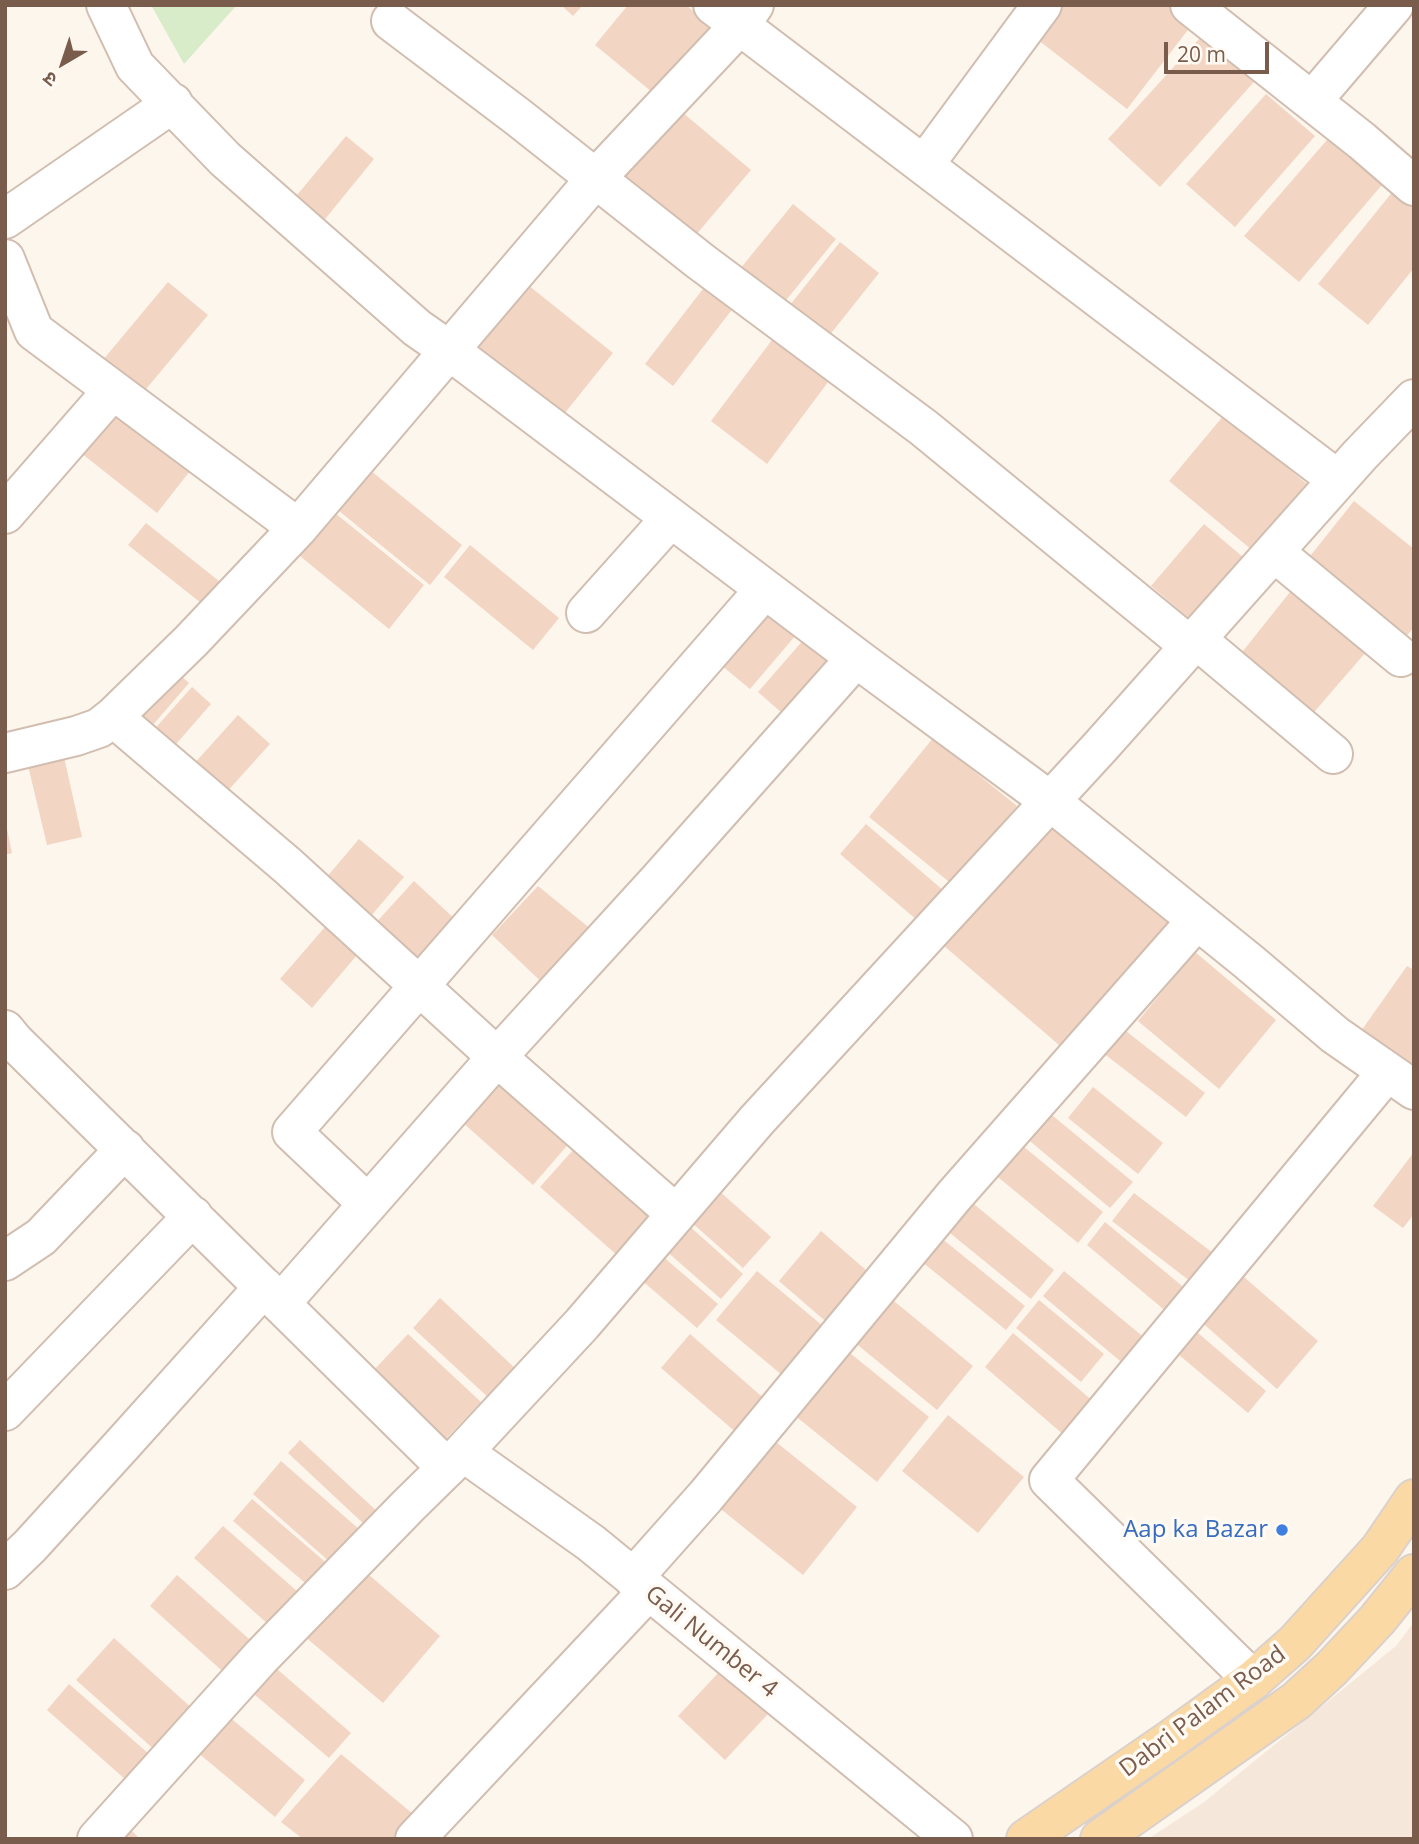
<!DOCTYPE html>
<html>
<head>
<meta charset="utf-8">
<style>
	body { margin:0 }
	#map { position:relative; width:1419px; height:1844px; overflow:hidden; background:#fdf6ec; font-family:"Open Sans","Noto Sans Devanagari",sans-serif }
	canvas { display:block }
	.frame { position:absolute; inset:0; border:7px solid #7a5c4d; pointer-events:none }
	.north { position:absolute; left:28px; top:28px; width:70px; height:70px; -webkit-text-stroke:5px #fffaf3; paint-order:stroke; rotate:219deg; font-size:19px; font-weight:700; line-height:28px; text-align:center; color:#7a5c4d }
	.north::after { content:''; display:block; margin:auto; width:24px; height:32px; background:#7a5c4d; clip-path:polygon(50% 0,100% 100%,50% 72%,0 100%) }
	.scale { position:absolute; left:1164px; top:42px; width:105px; height:32px; box-sizing:border-box; border:4px solid #7a5c4d; border-top:0; padding-left:9px; font-size:21px; line-height:24px; white-space:nowrap; color:#7a5c4d; -webkit-text-stroke:5px #fffaf3; paint-order:stroke }
</style>
</head>
<body>
<div id="map">
<canvas width="1419" height="1844"></canvas>
<div class="frame"></div>
<div class="north">उ</div>
<div class="scale">20 m</div>
</div>
<script>
const context = document.querySelector('canvas').getContext('2d');
context.lineJoin = 'round';
function fillPath(path, color) { context.fillStyle = color; context.fill(path, 'evenodd'); }
function strokePath(path, color, width, dash) { context.strokeStyle = color; context.lineWidth = width; context.lineCap = dash ? 'butt' : 'round'; context.setLineDash(dash || []); context.stroke(path); }
function label(font, color, halo, rows, align = 'center') {
  context.font = font + ' "Open Sans",sans-serif'; context.lineWidth = 7; context.setLineDash([]); context.textBaseline = 'middle'; context.strokeStyle = halo; context.fillStyle = color; for (const [text, x, y, turn = 0] of rows) {
    context.save(); context.translate(x, y); context.rotate((+turn || 0) * Math.PI / 180); context.textAlign = isNaN(turn) ? turn : align; if (halo) context.strokeText(text, 0, 0); context.fillText(text, 0, 0); context.restore();
  }
}
fillPath(new Path2D(`
	M 1414,1622 L 1414,1839 L 1148,1839 L 1204,1802 L 1396,1646 Z`), '#f5e8da');
fillPath(new Path2D(`
	M 151,5 L 237,5 L 184,64 Z`), '#d8ecc9');
fillPath(new Path2D(`
	M 561,5 L 583,5 L 573,16 Z
	M 628,5 L 686,5 L 714,29 L 658,97 L 595,45 Z
	M 1057,5 L 1173,5 L 1194,22 L 1127,109 L 1033,36 Z
	M 1210,27 L 1261,74 L 1160,187 L 1108,139 Z
	M 1266,94 L 1315,136 L 1235,227 L 1186,184 Z
	M 676,107 L 751,170 L 689,243 L 615,181 Z
	M 1333,133 L 1387,179 L 1299,282 L 1244,236 Z
	M 346,136 L 374,159 L 317,229 L 288,206 Z
	M 1394,190 L 1414,206 L 1414,268 L 1368,325 L 1318,284 Z
	M 793,204 L 836,239 L 778,310 L 735,275 Z
	M 840,242 L 879,273 L 821,346 L 782,315 Z
	M 168,282 L 208,315 L 141,395 L 102,361 Z
	M 528,285 L 613,353 L 556,424 L 471,355 Z
	M 706,285 L 734,307 L 673,386 L 645,364 Z
	M 775,336 L 831,378 L 767,464 L 711,421 Z
	M 109,407 L 190,471 L 157,513 L 76,449 Z
	M 1224,415 L 1313,489 L 1258,555 L 1169,481 Z
	M 371,471 L 462,545 L 430,585 L 339,511 Z
	M 1354,501 L 1414,549 L 1414,627 L 1405,638 L 1307,560 Z
	M 335,513 L 424,585 L 389,629 L 300,556 Z
	M 146,523 L 229,589 L 211,611 L 128,545 Z
	M 1204,524 L 1250,563 L 1197,625 L 1151,586 Z
	M 470,545 L 559,618 L 533,650 L 444,577 Z
	M 1298,582 L 1372,645 L 1309,718 L 1239,656 Z
	M 756,602 L 796,635 L 750,689 L 710,656 Z
	M 806,637 L 839,665 L 790,720 L 758,692 Z
	M 171,667 L 189,683 L 146,733 L 127,716 Z
	M 192,687 L 211,704 L 170,751 L 150,734 Z
	M 238,715 L 270,744 L 224,795 L 192,766 Z
	M 933,738 L 1017,806 L 953,885 L 869,817 Z
	M 61,744 L 82,837 L 47,845 L 25,753 Z
	M 1055,814 L 1179,920 L 1066,1051 L 943,945 Z
	M 6,824 L 12,853 L 5,855 L 5,825 Z
	M 866,824 L 944,891 L 918,921 L 840,854 Z
	M 359,839 L 404,877 L 360,929 L 315,891 Z
	M 414,881 L 457,921 L 415,967 L 372,927 Z
	M 538,886 L 597,934 L 549,989 L 492,935 Z
	M 331,920 L 363,948 L 312,1008 L 280,979 Z
	M 1195,952 L 1276,1020 L 1219,1089 L 1138,1021 Z
	M 1407,966 L 1414,970 L 1414,1084 L 1354,1041 Z
	M 1117,1024 L 1205,1093 L 1186,1117 L 1098,1049 Z
	M 492,1069 L 572,1140 L 533,1185 L 453,1114 Z
	M 1093,1087 L 1163,1143 L 1138,1174 L 1068,1118 Z
	M 1047,1111 L 1133,1182 L 1110,1208 L 1025,1137 Z
	M 1018,1142 L 1103,1212 L 1078,1243 L 993,1173 Z
	M 573,1150 L 651,1219 L 618,1256 L 540,1187 Z
	M 1414,1152 L 1414,1214 L 1403,1228 L 1373,1206 Z
	M 718,1190 L 771,1237 L 743,1268 L 691,1222 Z
	M 1134,1193 L 1217,1256 L 1195,1285 L 1112,1221 Z
	M 969,1200 L 1054,1270 L 1031,1299 L 945,1229 Z
	M 1105,1222 L 1187,1290 L 1168,1313 L 1087,1245 Z
	M 687,1224 L 743,1274 L 721,1299 L 664,1249 Z
	M 821,1231 L 874,1277 L 831,1326 L 779,1281 Z
	M 935,1233 L 1025,1306 L 1006,1330 L 916,1257 Z
	M 660,1254 L 718,1304 L 697,1328 L 639,1278 Z
	M 757,1271 L 829,1331 L 788,1380 L 716,1320 Z
	M 1064,1271 L 1147,1340 L 1126,1366 L 1043,1296 Z
	M 1237,1271 L 1318,1341 L 1277,1389 L 1197,1318 Z
	M 883,1292 L 973,1366 L 937,1410 L 848,1337 Z
	M 440,1298 L 517,1370 L 490,1399 L 413,1328 Z
	M 1039,1300 L 1104,1354 L 1081,1382 L 1016,1328 Z
	M 1185,1322 L 1266,1391 L 1248,1413 L 1166,1344 Z
	M 1013,1333 L 1094,1402 L 1065,1436 L 985,1367 Z
	M 408,1334 L 481,1402 L 443,1442 L 370,1374 Z
	M 690,1334 L 767,1401 L 738,1434 L 661,1368 Z
	M 840,1345 L 929,1417 L 877,1482 L 788,1410 Z
	M 948,1415 L 1024,1477 L 978,1533 L 902,1471 Z
	M 766,1434 L 857,1507 L 803,1575 L 712,1502 Z
	M 300,1440 L 380,1514 L 367,1527 L 288,1453 Z
	M 281,1461 L 360,1530 L 331,1563 L 253,1494 Z
	M 252,1499 L 330,1566 L 311,1588 L 233,1521 Z
	M 223,1526 L 298,1592 L 269,1625 L 194,1558 Z
	M 361,1568 L 440,1636 L 383,1703 L 303,1635 Z
	M 177,1575 L 257,1646 L 229,1677 L 150,1606 Z
	M 114,1638 L 194,1710 L 157,1752 L 76,1680 Z
	M 270,1663 L 351,1733 L 329,1758 L 248,1689 Z
	M 721,1670 L 768,1714 L 725,1760 L 678,1716 Z
	M 69,1684 L 149,1754 L 126,1780 L 47,1710 Z
	M 227,1715 L 305,1780 L 275,1817 L 197,1752 Z
	M 341,1754 L 419,1819 L 403,1839 L 303,1839 L 281,1822 Z
	M 128,1827 L 140,1839 L 117,1839 Z`), '#f3d5c3');
const minor = new Path2D(`
	M 106,5 L 135,66 L 225,159 L 417,328 L 450,351 L 863,663 L 1050,801 L 1249,962 L 1335,1035 L 1414,1090
	M 713,5 L 1338,480
	M 1190,5 L 1362,141 L 1414,186
	M 391,21 L 518,117 L 700,261 L 924,428 L 1190,646
	M 1312,101 L 1394,5
	M 924,165 L 1042,5
	M 5,219 L 173,103
	M 5,259 L 34,331 L 298,528
	M 5,514 L 113,390
	M 1274,552 L 1401,657
	M 586,613 L 671,518
	M 1196,639 L 1333,754
	M 113,717 L 288,866 L 497,1057 L 676,1214
	M 5,753 L 76,736 L 99,728 L 113,717 L 191,641 L 298,528 L 596,178 L 739,26 L 754,5
	M 5,1030 L 14,1041 L 447,1468
	M 368,1204 L 292,1132 L 765,589
	M 5,1261 L 41,1237 L 125,1149
	M 281,1303 L 497,1057 L 657,882 L 856,658
	M 5,1411 L 193,1216
	M 463,1452 L 591,1543 L 953,1839
	M 5,1570 L 30,1546 L 122,1445 L 264,1287
	M 633,1578 L 706,1496 L 954,1196 L 1197,920
	M 1253,1680 L 1049,1480 L 1387,1072
	M 97,1839 L 261,1657 L 408,1506 L 463,1452 L 582,1324 L 757,1120 L 1101,746 L 1360,455 L 1414,399
	M 415,1839 L 648,1591`);
const primary = new Path2D(`
	M 1026,1839 L 1170,1740 L 1253,1680 L 1295,1643 L 1380,1549 L 1414,1499
	M 1100,1839 L 1296,1701 L 1332,1668 L 1377,1620 L 1414,1574`);
strokePath(minor, '#d1beb0', 42);
strokePath(primary, '#dad1cd', 42);
strokePath(minor, '#fff', 38);
strokePath(primary, '#fbd9a5', 38);
for (const [x, y, r, color] of [
	[1282,1530,7,"#3f7fe0"]
]) { const dot = new Path2D(); dot.arc(x, y, r, 0, 2 * Math.PI); context.fillStyle = color; context.fill(dot); strokePath(dot, '#fffaf3', 2.5); }
label('24px', '#366cbe', '#fffaf3', [
	["Aap ka Bazar",1268,1530]
], 'right');
label('24px', '#7a5c4d', '#fffaf3', [
	["Gali Number 4",711,1642,39],
	["Dabri Palam Road",1203,1712,-37]
]);
</script>
</body>
</html>
